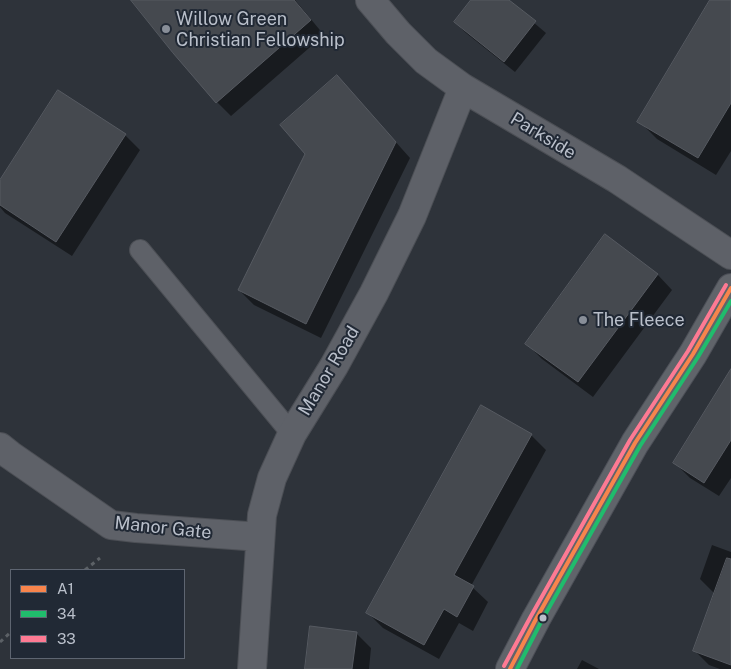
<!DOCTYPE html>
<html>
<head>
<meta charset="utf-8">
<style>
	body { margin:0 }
	#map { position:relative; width:731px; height:669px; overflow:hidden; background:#2e333a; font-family:"Public Sans",sans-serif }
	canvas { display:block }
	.legend { position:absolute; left:10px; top:569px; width:175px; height:90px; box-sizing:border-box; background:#212935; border:1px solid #5e6571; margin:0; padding:6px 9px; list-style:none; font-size:15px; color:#b9bfca }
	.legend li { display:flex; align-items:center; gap:10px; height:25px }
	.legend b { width:25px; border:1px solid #5e6571 }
</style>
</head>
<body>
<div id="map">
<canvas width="731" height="669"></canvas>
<ul class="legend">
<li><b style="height:6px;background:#f8844c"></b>A1</li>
<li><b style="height:6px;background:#20bc6c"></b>34</li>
<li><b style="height:6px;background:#fe7a93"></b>33</li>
</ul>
</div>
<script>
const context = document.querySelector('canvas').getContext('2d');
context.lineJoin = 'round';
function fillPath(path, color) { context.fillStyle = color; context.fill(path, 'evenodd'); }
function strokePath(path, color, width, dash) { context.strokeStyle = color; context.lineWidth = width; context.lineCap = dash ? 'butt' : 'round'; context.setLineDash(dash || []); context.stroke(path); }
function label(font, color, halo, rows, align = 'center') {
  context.font = font + ' "Public Sans",sans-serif'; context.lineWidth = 4; context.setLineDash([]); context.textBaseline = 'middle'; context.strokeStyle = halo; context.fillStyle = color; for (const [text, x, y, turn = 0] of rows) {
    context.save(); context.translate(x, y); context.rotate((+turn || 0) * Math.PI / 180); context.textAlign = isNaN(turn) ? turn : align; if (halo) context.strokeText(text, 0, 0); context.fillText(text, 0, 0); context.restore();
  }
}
fillPath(new Path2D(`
	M 132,0 L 295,0 L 324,35 L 231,116 L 217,102 Z
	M 473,0 L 507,0 L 546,33 L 515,72 L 466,33 L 455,22 Z
	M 711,0 L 731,0 L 731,151 L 716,175 L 657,139 L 639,121 Z
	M 337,76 L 410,158 L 321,338 L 254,305 L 239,290 L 306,154 Z
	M 125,135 L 140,150 L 72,256 L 5,213 L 0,207 L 0,182 Z
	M 657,274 L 672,290 L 593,397 L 542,359 L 527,344 Z
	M 731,372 L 731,478 L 719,496 L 690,478 L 675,463 Z
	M 531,435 L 546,450 L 471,586 L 488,602 L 473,631 L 459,623 L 439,659 L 383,628 L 368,613 Z
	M 712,545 L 731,552 L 731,669 L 720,669 L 709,665 L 695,651 L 714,593 L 700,579 Z
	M 356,633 L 371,648 L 369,669 L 306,669 Z
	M 582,660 L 599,669 L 577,669 Z`), '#0007');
const building = new Path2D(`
	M 131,0 L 294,0 L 311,20 L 216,103 L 173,53 Z
	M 471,0 L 509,0 L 536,21 L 504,62 L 454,22 Z
	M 710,0 L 731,0 L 731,103 L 698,158 L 637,122 Z
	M 337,75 L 396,142 L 306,324 L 238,290 L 305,154 L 280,125 Z
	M 58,90 L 126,134 L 56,242 L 0,205 L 0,180 Z
	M 605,234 L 658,274 L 578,382 L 525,344 Z
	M 731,369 L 731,440 L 704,483 L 673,463 Z
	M 481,405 L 532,434 L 454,575 L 474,586 L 457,617 L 444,609 L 424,645 L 366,613 Z
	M 727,558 L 731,559 L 731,665 L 693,651 Z
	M 310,626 L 357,632 L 352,669 L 305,669 Z`);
fillPath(building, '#45494f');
strokePath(building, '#565a61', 1);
const service = new Path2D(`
	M 140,250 L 292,434`);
const minor = new Path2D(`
	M 370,0 L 398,33 L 426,61 L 463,88 L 617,179 L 731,255
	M 0,447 L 10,455 L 111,525 L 136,528 L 260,537
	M 252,669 L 262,515 L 272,478 L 292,434 L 334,366 L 374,293 L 412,216 L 463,88`);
const primary = new Path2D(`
	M 510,669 L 536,619 L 635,443 L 693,354 L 731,288`);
strokePath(service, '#4c4f55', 22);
strokePath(minor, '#4c4f55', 30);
strokePath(primary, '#4c4f57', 30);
strokePath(new Path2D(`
	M 85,570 L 100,558
	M 0,642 L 11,632`), '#5c6166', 3, [4, 4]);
strokePath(service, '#5e6168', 20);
strokePath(minor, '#5e6168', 28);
strokePath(primary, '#60646a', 28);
strokePath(new Path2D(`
	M 510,669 L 536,619 L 635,443 L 693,354 L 731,288`), '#f8844c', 4);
strokePath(new Path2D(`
	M 517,669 L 541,622 L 640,446 L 698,357 L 731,301`), '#20bc6c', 4);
strokePath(new Path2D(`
	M 504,666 L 531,616 L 630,440 L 688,351 L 726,285`), '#fe7a93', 4);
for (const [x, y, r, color] of [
	[166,29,5,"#888e98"],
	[583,320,5,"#888e98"],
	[543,618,4.5,"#b9bfca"]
]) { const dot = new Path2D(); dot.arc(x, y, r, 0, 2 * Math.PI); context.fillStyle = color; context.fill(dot); strokePath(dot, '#212935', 2); }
label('18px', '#b9bfca', '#212935', [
	["Willow Green",176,19],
	["Christian Fellowship",176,40],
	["The Fleece",593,320]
], 'left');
label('18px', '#b9bfca', '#212935', [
	["Parkside",543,136,31],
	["Manor Road",329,371,-59],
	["Manor Gate",163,528,6]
]);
</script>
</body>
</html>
